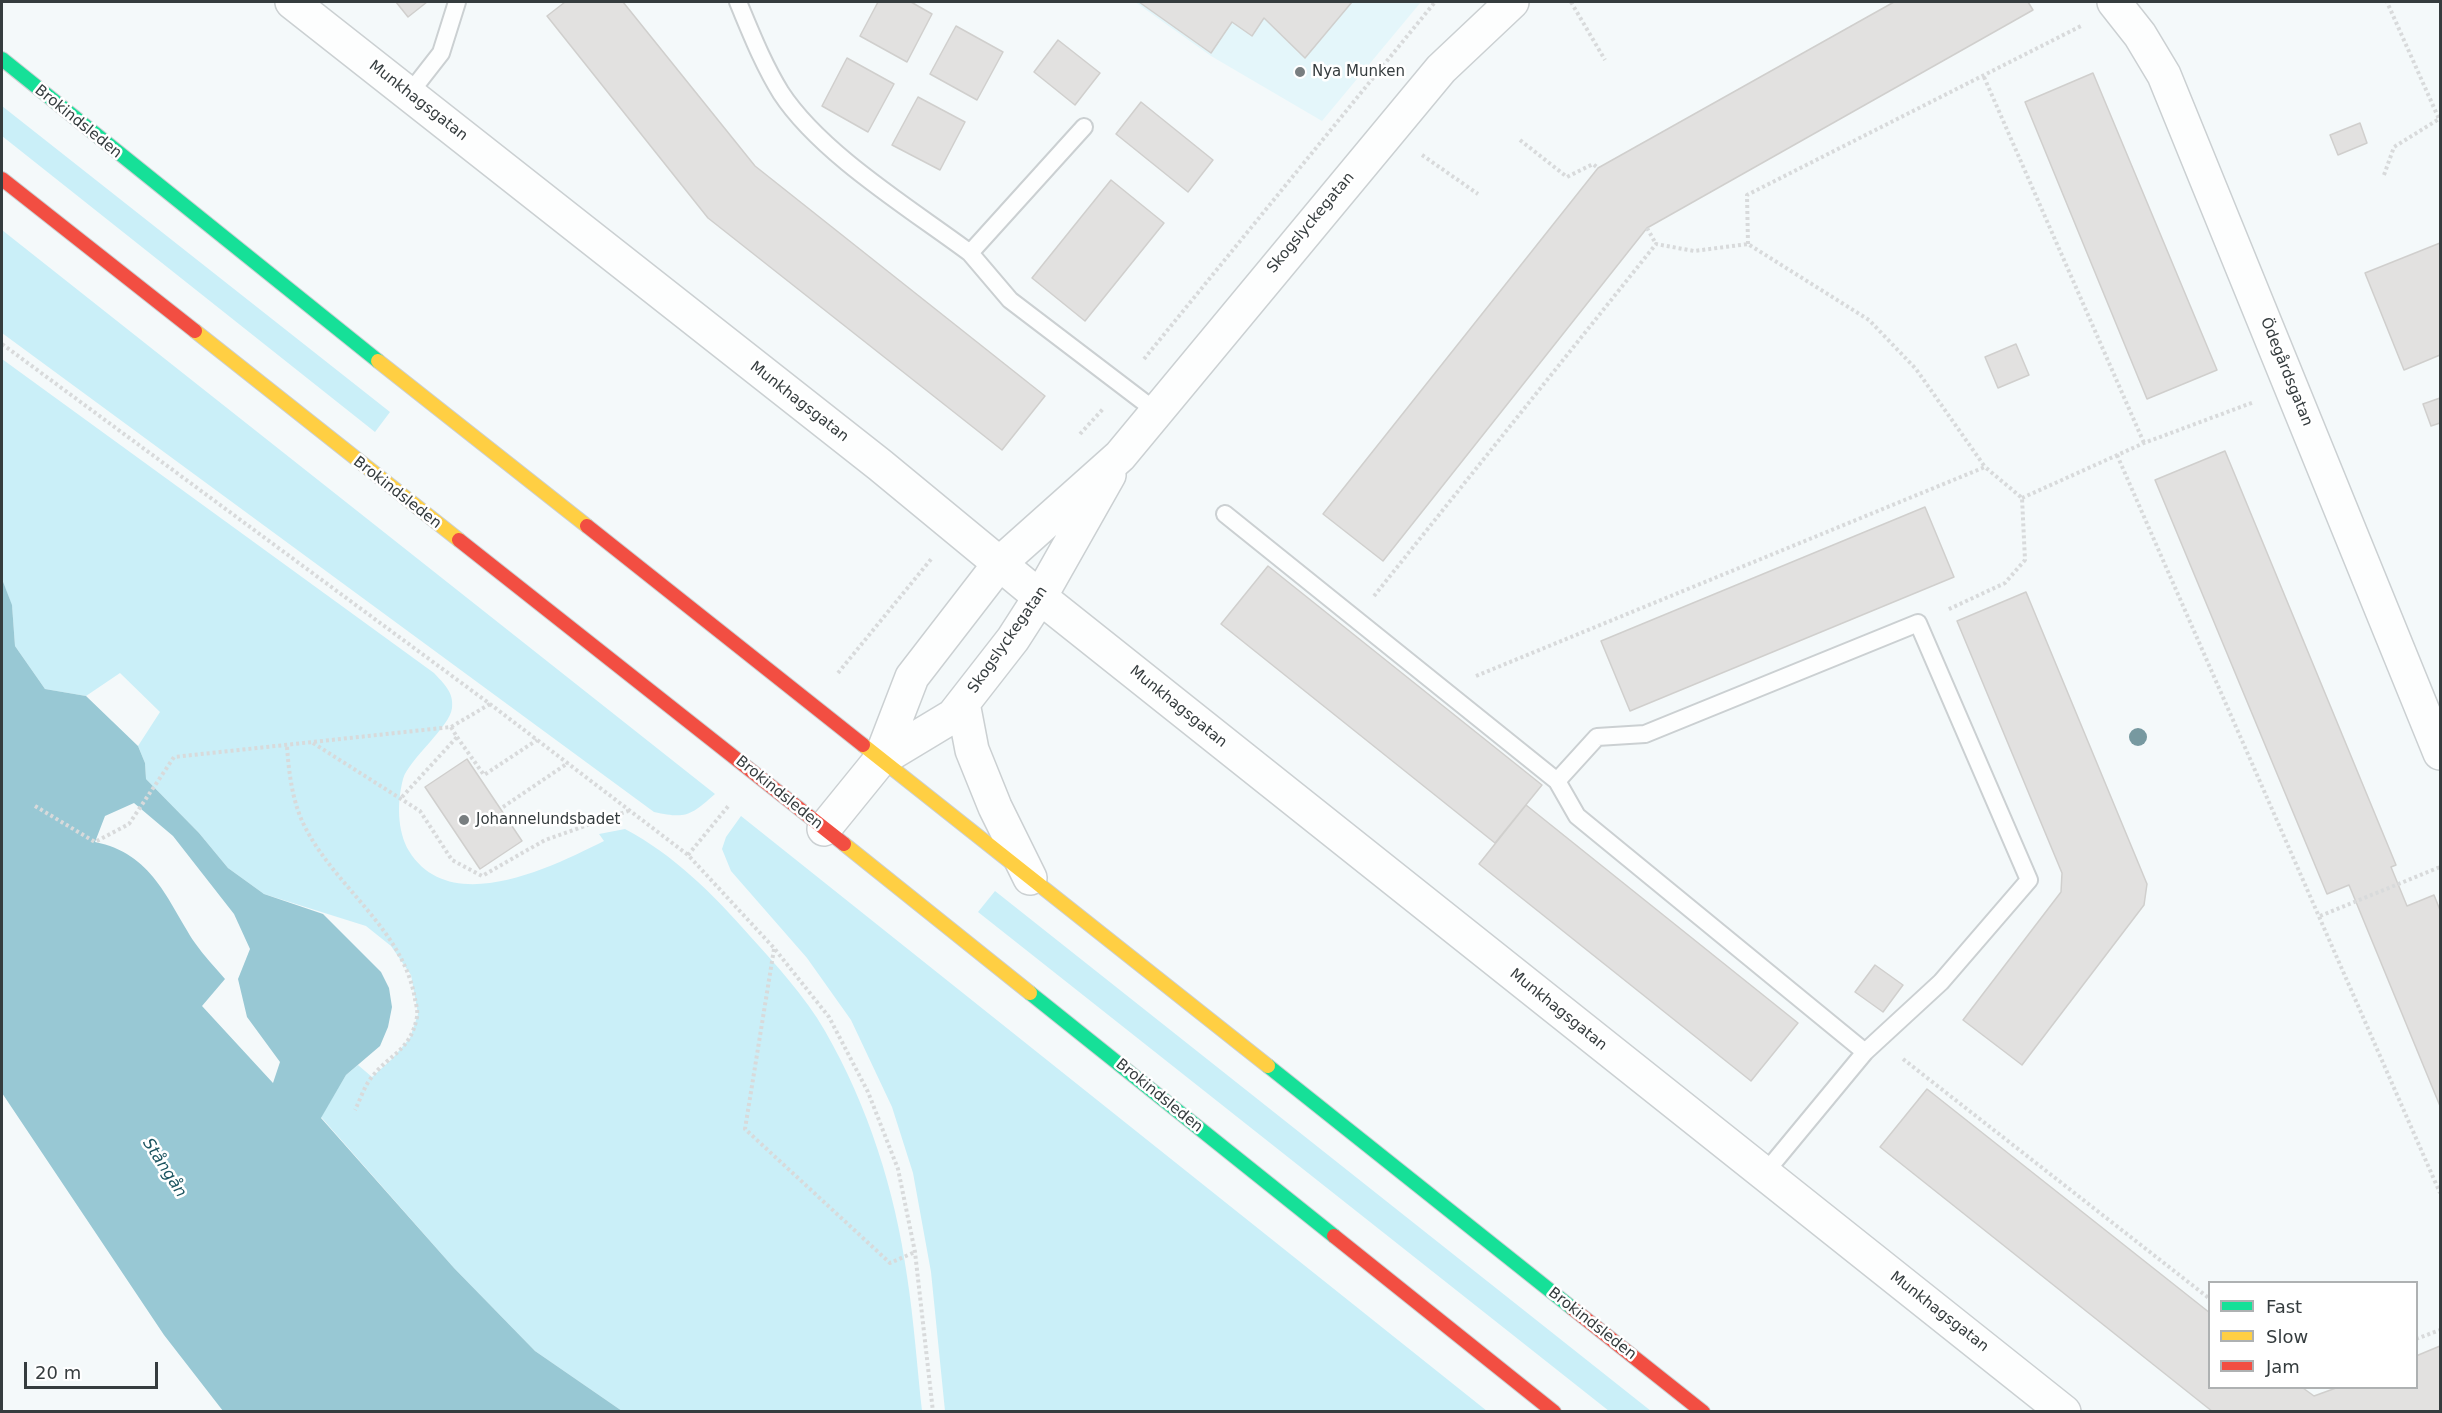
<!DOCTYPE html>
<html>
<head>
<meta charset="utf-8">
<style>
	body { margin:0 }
	#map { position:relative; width:2442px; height:1413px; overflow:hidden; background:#f4f9fa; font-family:"DejaVu Sans",sans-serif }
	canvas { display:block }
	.frame { position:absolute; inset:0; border:3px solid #353c3e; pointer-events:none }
	.legend { position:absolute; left:2208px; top:1281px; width:210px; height:108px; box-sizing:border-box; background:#fff; border:2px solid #aeb1b2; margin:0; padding:8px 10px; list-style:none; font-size:18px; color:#353c3e }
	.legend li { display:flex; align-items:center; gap:12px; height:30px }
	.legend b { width:30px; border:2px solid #aeb1b2 }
	.scale { position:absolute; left:24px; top:1362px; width:134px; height:27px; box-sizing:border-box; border:3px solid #353c3e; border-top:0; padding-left:8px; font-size:18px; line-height:21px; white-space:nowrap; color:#353c3e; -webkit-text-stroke:4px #fff; paint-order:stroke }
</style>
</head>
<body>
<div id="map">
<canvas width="2442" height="1413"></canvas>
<div class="frame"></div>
<ul class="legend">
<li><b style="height:8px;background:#16e098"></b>Fast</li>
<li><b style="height:8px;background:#ffcf43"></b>Slow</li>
<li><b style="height:8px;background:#f24e42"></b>Jam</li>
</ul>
<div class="scale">20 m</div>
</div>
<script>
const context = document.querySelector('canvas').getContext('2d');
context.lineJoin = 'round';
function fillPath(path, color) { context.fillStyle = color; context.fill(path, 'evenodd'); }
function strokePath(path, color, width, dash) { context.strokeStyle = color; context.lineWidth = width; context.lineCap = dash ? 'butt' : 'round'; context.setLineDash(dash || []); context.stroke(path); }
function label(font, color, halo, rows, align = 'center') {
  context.font = font + ' "DejaVu Sans",sans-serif'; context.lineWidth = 5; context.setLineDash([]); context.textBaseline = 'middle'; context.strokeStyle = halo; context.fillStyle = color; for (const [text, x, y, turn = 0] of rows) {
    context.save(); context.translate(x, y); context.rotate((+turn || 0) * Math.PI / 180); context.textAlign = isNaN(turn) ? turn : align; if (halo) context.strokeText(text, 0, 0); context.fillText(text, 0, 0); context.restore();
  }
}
fillPath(new Path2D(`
	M 1135,2 L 1421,2 L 1322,121 L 1211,56 Z`), '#e4f6fa');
fillPath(new Path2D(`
	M 2,106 L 390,412 L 375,432 L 2,136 Z
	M 2,230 L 715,794 C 690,816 686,819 654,812 L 2,333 Z
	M 2,359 L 434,673 C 444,684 454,692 452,708 C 450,727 409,759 403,779 C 397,802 397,831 409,851 C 450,918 552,867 604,841 L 599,834 L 625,829 C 674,855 713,894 749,935 C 776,965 805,996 825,1031 C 868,1106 895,1190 907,1276 C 914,1321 917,1366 922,1411 L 622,1411 L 535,1351 L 454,1268 L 321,1117 L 346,1075 L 358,1065 L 372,1077 L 392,1059 L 410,1038 L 418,1014 L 411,975 L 391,946 L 366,926 L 264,894 L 228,868 L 199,833 L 146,779 L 145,763 L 138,746 L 160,712 L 120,673 L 86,696 L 45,689 L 15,646 L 12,606 L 2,579 Z
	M 741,816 L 1487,1411 L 945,1411 L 931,1272 L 913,1173 L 892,1107 L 851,1020 L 807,958 L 731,871 L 722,849 L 726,837 Z
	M 995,891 L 1651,1411 L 1609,1411 L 978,912 Z`), '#caeff8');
fillPath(new Path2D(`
	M 2,579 L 12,605 L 15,646 L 45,689 L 86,696 L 138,746 L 145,763 L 146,779 L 199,833 L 228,868 L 264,894 L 323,914 L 381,972 L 389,988 L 392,1007 L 388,1027 L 380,1046 L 346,1075 L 321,1118 L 454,1268 L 535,1351 L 622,1411 L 223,1411 L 164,1335 L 2,1093 ZM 134,803 L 173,836 L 234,914 L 250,949 L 238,979 L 247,1017 L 280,1062 L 273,1083 L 202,1006 L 225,979 C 215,967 204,956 195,943 C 167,900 152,853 95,842 L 105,816 Z`), '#98c8d4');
const building = new Path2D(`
	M 396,2 L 427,2 L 408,17 Z
	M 565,2 L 623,2 L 755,166 L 1045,396 L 1002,450 L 708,218 L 547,16 Z
	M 878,2 L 911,2 L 932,14 L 907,62 L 860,36 Z
	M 1139,2 L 1352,2 L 1305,58 L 1264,18 L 1252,36 L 1232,22 L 1211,53 Z
	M 1894,2 L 2028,2 L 2033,10 L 1647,228 L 1383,561 L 1323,514 L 1598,168 Z
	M 956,26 L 1003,52 L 977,100 L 930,74 Z
	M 1058,40 L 1100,73 L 1075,105 L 1034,72 Z
	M 847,58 L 894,84 L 868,132 L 822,106 Z
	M 2093,73 L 2217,370 L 2147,399 L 2025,102 Z
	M 918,97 L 965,122 L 940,170 L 892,145 Z
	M 1141,102 L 1213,160 L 1188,192 L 1116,134 Z
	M 2360,123 L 2367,143 L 2338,155 L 2330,135 Z
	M 1111,180 L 1164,223 L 1085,321 L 1032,278 Z
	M 2440,243 L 2440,355 L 2404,370 L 2365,273 Z
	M 2016,344 L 2029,375 L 1998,388 L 1985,357 Z
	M 2440,398 L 2440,423 L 2431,426 L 2423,404 Z
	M 2225,451 L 2396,865 L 2391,867 L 2407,906 L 2434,895 L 2440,910 L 2440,1106 L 2349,885 L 2327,894 L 2155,480 Z
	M 1925,507 L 1954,577 L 1630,711 L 1601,641 Z
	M 1268,566 L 1542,785 L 1495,843 L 1221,624 Z
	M 2026,592 L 2147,884 L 2144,905 L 2022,1065 L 1963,1020 L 2061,892 L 2062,873 L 1957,621 Z
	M 467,759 L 522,841 L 480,869 L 425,787 Z
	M 1526,805 L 1798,1023 L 1751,1081 L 1479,864 Z
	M 1875,965 L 1903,985 L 1883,1012 L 1855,992 Z
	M 1927,1089 L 2210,1313 L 2210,1388 L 2303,1388 L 2314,1396 L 2336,1388 L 2416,1388 L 2416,1356 L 2440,1346 L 2440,1412 L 2213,1412 L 1880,1147 Z`);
fillPath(building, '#e2e1e0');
strokePath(building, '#d0cfcd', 1.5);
const lane = new Path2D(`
	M 738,2 C 751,33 763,64 781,93 C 821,154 911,209 970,253 L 1084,127
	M 409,94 L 441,53 L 457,2
	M 970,253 L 1010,300 L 1157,412
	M 1225,514 L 1557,781 L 1577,816 L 1865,1052
	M 1557,781 L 1597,737 L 1645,734 L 1918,623 L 2029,880 L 1941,982 L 1865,1052 L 1764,1174`);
const street = new Path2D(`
	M 292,2 L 880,465 L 1040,597 L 2064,1412
	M 2114,2 L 2140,35 L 2164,75 L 2440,753
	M 963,703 L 972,750 L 995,807 L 1030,878
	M 880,760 L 953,716 L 1013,639 L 1040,597 L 1109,475
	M 824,829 L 880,760 L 912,677 L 1000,563 L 1120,456 L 1441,69 L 1512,2`);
const fast = new Path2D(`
	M 2,59 L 378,361
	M 1030,993 L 1334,1236
	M 1268,1066 L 1572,1308`);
const slow = new Path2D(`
	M 195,331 L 459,540
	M 378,361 L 587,526
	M 863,745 L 1268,1066
	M 844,844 L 1030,993`);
const jam = new Path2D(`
	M 2,179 L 195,331
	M 587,526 L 863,745
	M 459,540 L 844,844
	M 1334,1236 L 1554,1412
	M 1572,1308 L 1703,1412`);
strokePath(lane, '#cbd0d2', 20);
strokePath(street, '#cbd0d2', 36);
strokePath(fast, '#cbd0d2', 16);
strokePath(slow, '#cbd0d2', 16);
strokePath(jam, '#cbd0d2', 16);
strokePath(new Path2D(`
	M 1571,2 L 1605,60
	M 1984,77 L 2144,443
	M 1520,140 L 1567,177 L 1593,164 L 1598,168
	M 1422,155 L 1478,194
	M 2384,175 L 2394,147 L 2439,119 L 2387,2
	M 1647,228 L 1656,244
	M 1748,244 L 1747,195 L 2083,25
	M 2,344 L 490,704 L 688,855 L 774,948 L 829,1017 L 868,1092 L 898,1169 L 915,1252 L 933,1412
	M 1144,359 L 1435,2
	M 1080,434 L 1103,409
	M 2117,455 L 2440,1193
	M 2022,498 L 2144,443 L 2254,402
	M 1374,596 L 1656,244 L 1694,251 L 1748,244 L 1869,320 L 1916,369 L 1985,467
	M 838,673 L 932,558
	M 1476,676 L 1985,467 L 2022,498 L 2025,560 L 2005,583 L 1947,610
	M 457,737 L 484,775 L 537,740
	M 313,743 L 420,811 L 452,860 L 482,876 L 545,840 L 628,811
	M 287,747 C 289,773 292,799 303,823 C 333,886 403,928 415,999 C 416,1004 418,1011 417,1017 C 410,1052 389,1054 371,1078 C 364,1087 360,1100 355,1110
	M 402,797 L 457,737 L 451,727
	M 35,806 L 95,842 L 129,824 L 174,757 L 451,727 L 490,704
	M 503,807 L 568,763
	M 688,855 L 730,804
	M 2320,916 L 2440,867
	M 774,949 L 745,1129 L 890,1263 L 915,1252
	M 1903,1059 L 2210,1299
	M 2416,1339 L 2440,1330`), '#d8dadb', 4, [3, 3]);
strokePath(lane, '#fdfefe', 16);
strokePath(street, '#fdfefe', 33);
strokePath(fast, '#16e098', 14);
strokePath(slow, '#ffcf43', 14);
strokePath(jam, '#f24e42', 14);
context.fillStyle = '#7799a0';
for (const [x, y] of [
	[2138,737]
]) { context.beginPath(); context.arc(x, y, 9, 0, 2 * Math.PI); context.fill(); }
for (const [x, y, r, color] of [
	[1300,72,6,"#787e80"],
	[464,820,6,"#787e80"]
]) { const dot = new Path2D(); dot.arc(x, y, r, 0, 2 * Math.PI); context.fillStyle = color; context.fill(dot); strokePath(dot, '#fff', 2); }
label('15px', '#353c3e', '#fff', [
	["Nya Munken",1312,72],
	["Johannelundsbadet",476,820]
], 'left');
label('15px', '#353c3e', '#fff', [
	["Munkhagsgatan",418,101,38],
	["Brokindsleden",78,122,39],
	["Skogslyckegatan",1311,223,-50],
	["Ödegårdsgatan",2286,372,68],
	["Munkhagsgatan",799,402,38],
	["Brokindsleden",397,493,38],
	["Skogslyckegatan",1008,640,-55],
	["Munkhagsgatan",1178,707,39],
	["Brokindsleden",779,793,39],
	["Munkhagsgatan",1558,1010,39],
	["Brokindsleden",1159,1096,39],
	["Munkhagsgatan",1939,1312,38],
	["Brokindsleden",1592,1324,38]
]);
label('italic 16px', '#1b5460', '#fff', [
	["Stångån",164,1168,57]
]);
</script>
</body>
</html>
